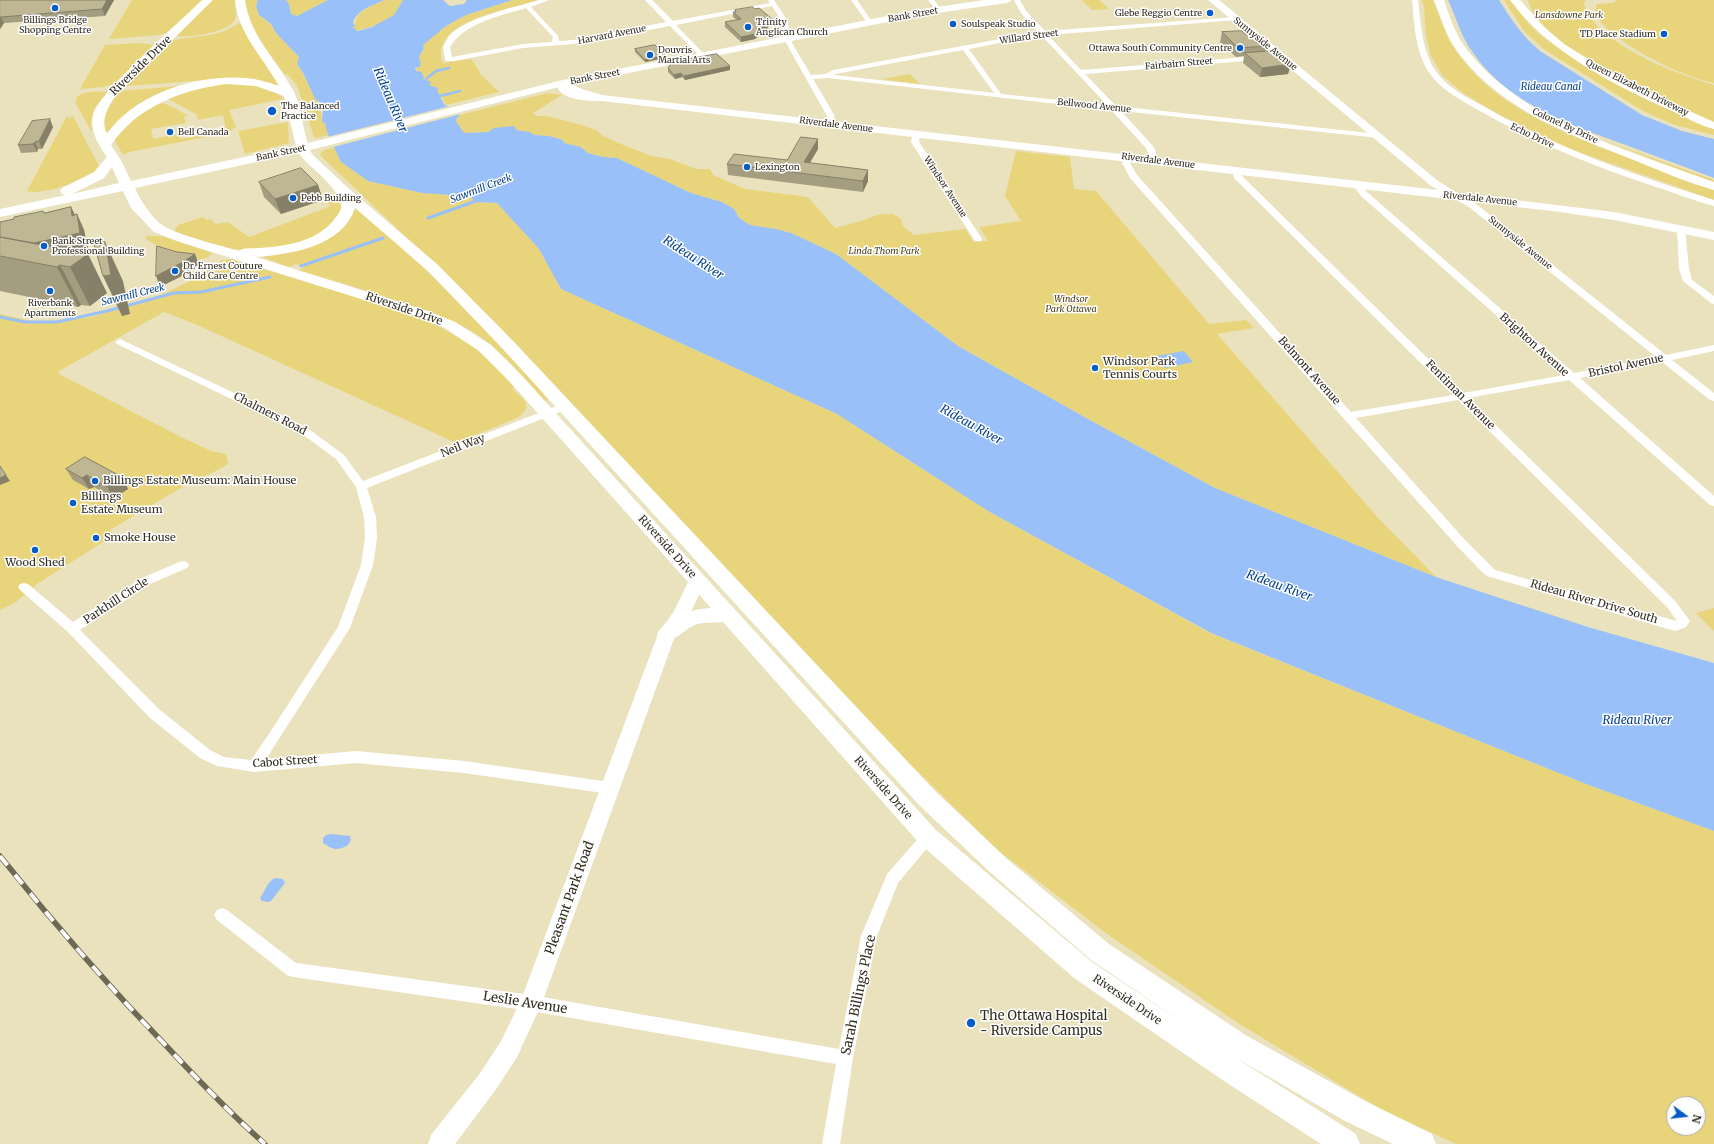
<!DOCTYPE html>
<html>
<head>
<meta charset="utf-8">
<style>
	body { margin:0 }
	#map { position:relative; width:1714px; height:1144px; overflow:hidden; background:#eae2bd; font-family:Merriweather,serif }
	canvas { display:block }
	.north { position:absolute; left:1666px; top:1096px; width:40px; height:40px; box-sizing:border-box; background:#fff; border:1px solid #acaba5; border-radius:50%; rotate:105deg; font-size:11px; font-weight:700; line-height:16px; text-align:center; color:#302d1f }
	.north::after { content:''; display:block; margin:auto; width:14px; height:18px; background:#075dc6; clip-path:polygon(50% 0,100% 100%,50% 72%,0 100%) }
</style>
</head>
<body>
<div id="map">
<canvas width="1714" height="1144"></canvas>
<div class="north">N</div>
</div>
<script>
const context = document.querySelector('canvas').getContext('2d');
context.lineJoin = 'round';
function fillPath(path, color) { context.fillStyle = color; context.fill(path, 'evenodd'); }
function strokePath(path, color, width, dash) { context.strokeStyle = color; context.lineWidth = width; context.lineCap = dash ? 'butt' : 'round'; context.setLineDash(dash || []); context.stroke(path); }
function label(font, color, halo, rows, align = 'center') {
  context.font = font + ' Merriweather,serif'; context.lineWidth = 3; context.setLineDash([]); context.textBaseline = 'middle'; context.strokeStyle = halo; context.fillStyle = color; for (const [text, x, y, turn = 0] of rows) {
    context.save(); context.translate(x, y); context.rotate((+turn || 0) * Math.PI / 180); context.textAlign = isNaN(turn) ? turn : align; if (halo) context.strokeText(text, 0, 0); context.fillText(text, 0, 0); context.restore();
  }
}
fillPath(new Path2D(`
	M 132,0 L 203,0 L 170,32 L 158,35 L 109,39 Z
	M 212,0 L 235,0 C 235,6 237,13 235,19 C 230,32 190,38 177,36 Z
	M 245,0 L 258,0 L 256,6 L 259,15 L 271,25 L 276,33 L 299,57 L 297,64 C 305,75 308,87 315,98 C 318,102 321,104 323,108 L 321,110 L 322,122 L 325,123 L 328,135 L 317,138 L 314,137 L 297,85 L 287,74 L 284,74 C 272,56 243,22 245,0 Z
	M 286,0 L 328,0 L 297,16 L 291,14 L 289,4 Z
	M 384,0 L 403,0 C 400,4 398,10 395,14 C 390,21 362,31 354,30 C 354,11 368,8 384,0 Z
	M 512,0 L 539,0 C 512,9 428,20 443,63 L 471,59 L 480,72 L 479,73 L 499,92 L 446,105 L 437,90 L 438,88 L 429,85 L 427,81 L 423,79 L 424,76 L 415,69 L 419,67 L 421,64 L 419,57 L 424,48 L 423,45 L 425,41 L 451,23 L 466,15 Z
	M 1082,0 L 1099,0 L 1109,9 L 1092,10 Z
	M 1421,0 L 1433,0 C 1439,15 1444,31 1452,45 C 1489,105 1560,131 1623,156 C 1653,167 1683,179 1714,190 L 1714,200 L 1573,150 L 1503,117 L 1463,93 L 1443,76 L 1431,56 L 1426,36 L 1424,6 Z
	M 1504,0 L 1511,0 L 1528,23 L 1540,35 L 1579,62 L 1695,122 L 1714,129 L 1714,135 L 1675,125 L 1643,111 L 1545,50 L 1524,31 Z
	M 1528,0 L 1585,0 L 1584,5 C 1589,14 1594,23 1601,30 C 1633,57 1675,73 1714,85 L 1714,123 C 1668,102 1541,50 1528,0 Z
	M 1617,0 L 1714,0 L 1714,83 C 1680,76 1612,43 1594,13 L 1597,4 L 1613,3 Z
	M 240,23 L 278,85 L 207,80 L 126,86 L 173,40 L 210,35 L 225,31 Z
	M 138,43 L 155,45 L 119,82 L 103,87 L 80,89 L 105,45 Z
	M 910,74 L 920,84 L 881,79 Z
	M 227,83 C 242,84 275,85 283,99 L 229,110 L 236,127 L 228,132 L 226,129 L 223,115 L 198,120 L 196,114 L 170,100 L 170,98 L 172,95 Z
	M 181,86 L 118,123 L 105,133 C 103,111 104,107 120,91 Z
	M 107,92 C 101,107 88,109 92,130 L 91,131 L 76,104 L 76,98 C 82,91 98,91 107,92 Z
	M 548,93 L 562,95 L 533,113 L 537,116 L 547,116 L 585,126 L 596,130 L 603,136 L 621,144 L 651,156 L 670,159 L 696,169 L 710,169 L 713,175 L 745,189 L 808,197 L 835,228 L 864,220 L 880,214 L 893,214 L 901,219 L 903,226 L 914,235 L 965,229 L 974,242 L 988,241 L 979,227 L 1021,221 L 1005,196 L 1016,151 L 1070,157 L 1074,189 L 1096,191 L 1209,324 L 1246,320 L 1254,328 L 1217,334 L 1380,520 L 1436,577 L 1215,488 L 1088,419 L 958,346 L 836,254 L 791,233 L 776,229 L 750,225 L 739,218 L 733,209 L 722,202 L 691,193 L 617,158 L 603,157 L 588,153 L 581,147 L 564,143 L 563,140 L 549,136 L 534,135 L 530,132 L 516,130 L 513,126 L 497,128 L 488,132 L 463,133 L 456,121 L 457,118 L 460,115 Z
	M 163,103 L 175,108 L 188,116 L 184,117 L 186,123 L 151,129 L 153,139 L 180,134 L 181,139 L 225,130 L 227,133 L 129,152 L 123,155 L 114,139 L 127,121 L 159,104 Z
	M 67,116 L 68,118 L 73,116 L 100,168 C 89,180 42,196 27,191 Z
	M 288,122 L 289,143 L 245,154 L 238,131 Z
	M 1597,138 L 1714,180 L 1714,183 Z
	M 335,147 L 341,162 L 368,181 L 422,193 L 465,196 L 472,198 L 475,202 L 497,203 L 539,249 L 561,289 L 837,414 L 988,511 L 1210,633 L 1586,784 L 1714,831 L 1714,1144 L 1456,1144 L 1382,1110 L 1241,1025 L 1107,934 L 999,851 L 912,766 L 497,324 L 322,157 L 320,154 L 324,150 ZM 1674,1104 L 1698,1104 L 1698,1128 L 1674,1128 Z
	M 335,196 L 341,200 L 343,211 C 338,217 332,228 325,232 C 320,235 313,237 308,239 C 260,259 220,250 174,231 L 178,225 L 203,217 L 207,220 L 210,219 L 216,224 L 228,222 L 249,237 L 331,206 L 325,202 Z
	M 351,202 L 453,295 L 535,384 L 548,400 L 545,401 C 523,376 500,348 470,330 C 457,322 441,317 426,311 C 384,295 341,283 298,270 L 304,268 L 296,264 L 289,267 L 262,257 L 313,244 Z
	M 146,236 L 161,236 L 213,253 L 207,258 L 199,259 L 154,244 L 146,239 Z
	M 230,259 L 369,301 L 415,316 L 438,326 L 473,346 L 495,366 L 514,387 L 512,388 C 522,399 536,405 517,418 L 458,442 L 454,442 L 195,324 L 164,312 L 59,371 L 59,374 L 181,437 L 211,451 L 226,454 L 228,464 L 212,473 L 194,480 L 110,530 L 114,535 L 37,584 L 16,602 L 0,610 L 0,314 L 31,321 L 55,321 L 91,317 L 151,300 L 194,279 L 221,261 Z
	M 1714,608 L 1714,631 L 1696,613 Z`), '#e8d47b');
fillPath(new Path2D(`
	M 258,0 L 286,0 L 289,4 L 291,14 L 297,16 L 328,0 L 384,0 C 374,5 356,10 353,23 L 355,25 L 353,28 L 358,31 L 372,27 L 394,15 L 403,0 L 443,0 L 450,6 L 464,4 L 467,0 L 512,0 L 466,15 L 446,26 L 423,45 L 424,48 L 419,57 L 421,64 L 419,67 L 415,68 L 416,71 L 423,72 L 421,73 L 424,76 L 423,79 L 431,82 L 429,85 L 438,88 L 437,90 L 444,104 L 460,115 L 457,118 L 456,121 L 464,133 L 488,132 L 494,128 L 513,126 L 515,127 L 516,130 L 530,132 L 534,135 L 549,136 L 563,140 L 564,143 L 581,147 L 588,153 L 603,157 L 617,158 L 691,193 L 722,202 L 734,209 L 739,218 L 750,225 L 776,229 L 791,233 L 836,254 L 958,346 L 1088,419 L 1215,488 L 1436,577 L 1588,627 L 1714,663 L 1714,831 L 1586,784 L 1211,633 L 988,511 L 837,414 L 561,289 L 539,249 L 497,203 L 475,202 L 472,198 L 465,196 L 422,193 L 368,181 L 341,162 L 328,135 L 325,123 L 322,122 L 323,108 L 321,103 L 315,99 L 303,73 L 297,64 L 299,57 L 276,33 L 271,24 L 259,15 L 256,6 Z
	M 1448,0 L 1499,0 C 1511,19 1522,36 1540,51 L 1642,115 L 1682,131 L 1714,139 L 1714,178 C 1685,167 1655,156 1626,145 C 1569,125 1506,103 1471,50 C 1460,34 1456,17 1448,0 Z
	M 1184,351 L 1193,362 L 1165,368 L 1156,356 Z
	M 331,834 L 350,836 C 353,845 343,849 335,849 C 330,848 327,845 323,843 L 323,838 L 326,835 Z
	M 275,878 L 283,879 L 285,883 L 271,901 L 268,902 L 262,901 L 260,898 C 265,891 267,882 275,878 Z`), '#99c0f8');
fillPath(new Path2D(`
	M 450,106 L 461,114 L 333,147 L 327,137 Z`), '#eae2bd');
strokePath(new Path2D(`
	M 426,79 L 436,71 L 449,68
	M 440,96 L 460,91`), '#99c0f8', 2.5);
strokePath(new Path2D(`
	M 428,218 L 479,200
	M 301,266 L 383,238
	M 0,317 L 25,322 L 57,322 L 107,311 L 174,293 L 201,292 L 270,277`), '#99c0f8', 3);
fillPath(new Path2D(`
	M 539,0 L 549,0 L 531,7 L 558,36 L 559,41 L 573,40 L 666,22 L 645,0 L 652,0 L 673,21 L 770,3 L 768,0 L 774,0 L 787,20 L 792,43 L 811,75 L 826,74 L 833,70 L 1038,32 L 1021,13 L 1014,0 L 1020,0 L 1026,11 L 1045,31 L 1235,17 L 1237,18 L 1237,20 L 1048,35 L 1081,70 L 1258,56 L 1262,58 L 1258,60 L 1085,74 L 1116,106 L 1379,134 L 1383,136 L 1379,138 L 1121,111 L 1153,146 L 1156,152 L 1157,161 L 1153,163 L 1149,161 L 1148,152 L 1145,147 L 1111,110 L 828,78 L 813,79 L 835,116 L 829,126 L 826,126 L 822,124 L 827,116 L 786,43 L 781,20 L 772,6 L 676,25 L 704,54 L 704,56 L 700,56 L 670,26 L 573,44 L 523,48 L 454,61 L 446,61 L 445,59 L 443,47 C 445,44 447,40 449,36 C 465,18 516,7 539,0 ZM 526,8 L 553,37 L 552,42 L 523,44 L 452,57 L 450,47 C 464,23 500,16 526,8 ZM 1041,35 L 1107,105 L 1001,94 L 969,49 ZM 963,50 L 994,93 L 834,75 L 835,74 Z
	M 851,0 L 857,0 L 873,23 L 872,24 L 868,24 Z
	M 928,0 L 934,0 L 942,10 L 941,11 L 937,11 Z
	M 1412,0 L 1418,0 C 1421,23 1422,50 1435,70 C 1446,87 1466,97 1483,106 C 1556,148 1634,175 1714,200 L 1714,206 C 1694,201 1675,193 1656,187 C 1595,167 1536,143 1480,111 C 1461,100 1440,90 1428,71 C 1415,50 1414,23 1412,0 Z
	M 913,132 L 919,132 L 920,134 L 919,142 L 982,239 L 981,241 L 975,241 L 911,142 Z
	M 1125,156 L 1131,156 L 1132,158 L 1130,163 L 1137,175 L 1351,412 L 1453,395 L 1234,178 L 1232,170 L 1233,168 L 1239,168 L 1241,175 L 1463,393 L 1564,375 L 1361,196 L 1353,185 L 1354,183 L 1360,183 L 1367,192 L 1574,373 L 1656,357 L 1469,207 L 1453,198 L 1452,196 L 1453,194 L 1459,194 L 1475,203 L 1666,355 L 1714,345 L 1714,351 L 1672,360 L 1714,393 L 1714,401 L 1710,400 L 1662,362 L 1580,378 L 1714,496 L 1714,506 L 1710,505 L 1569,380 L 1468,398 L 1675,601 L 1690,621 L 1686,627 L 1676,631 L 1668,629 L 1487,576 L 1483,573 L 1457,546 L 1130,178 L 1122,163 ZM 1458,400 L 1667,607 L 1677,621 L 1495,570 L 1465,540 L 1356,418 Z
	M 1681,226 L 1685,229 L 1689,269 L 1692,280 L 1714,296 L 1714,304 L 1711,303 L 1683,281 L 1679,269 L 1677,229 Z
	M 120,339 L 306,427 L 344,455 L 363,481 L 562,404 L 570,404 L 571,406 L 570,408 L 367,488 L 376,517 L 377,538 L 373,565 L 350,628 L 266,759 L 356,751 L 464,761 L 610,782 L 615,784 L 617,788 L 615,792 L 610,794 L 464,773 L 356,763 L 254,772 L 217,766 L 200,758 L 150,718 L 68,632 L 20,590 L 18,587 L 20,584 L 24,583 L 28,584 L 73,622 L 142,578 L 179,562 L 183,561 L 187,562 L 189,565 L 187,568 L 150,584 L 80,630 L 160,710 L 210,750 L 224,757 L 251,760 L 269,734 L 338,627 L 361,565 L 365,538 L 364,517 L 356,487 L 336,459 L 298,431 L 117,344 L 115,342 Z
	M 928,831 L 933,833 L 935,837 L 933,841 L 898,883 L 877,936 L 853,1058 L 840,1144 L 822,1144 L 836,1064 L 531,1011 L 293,977 L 287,975 L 217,920 L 214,915 L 217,910 L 222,908 L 227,910 L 296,963 L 531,995 L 839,1049 L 861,936 L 885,879 L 887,874 L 923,833 Z`), '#fff');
fillPath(new Path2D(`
	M 1208,0 L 1219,0 L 1438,181 L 1457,193 L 1614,212 L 1714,232 L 1714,240 L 1614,220 L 1560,212 L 602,101 C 588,101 567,101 558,89 L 558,83 L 563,80 L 582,89 L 602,95 L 1438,190 L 1430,185 Z
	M 1434,0 L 1444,0 C 1449,15 1454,31 1463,44 C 1515,119 1632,152 1714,182 L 1714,190 C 1685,182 1656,169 1629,158 C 1564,133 1493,105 1453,45 C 1445,31 1440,15 1434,0 Z
	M 1510,0 L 1520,0 L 1544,27 L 1564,44 L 1593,62 L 1660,98 L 1714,122 L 1714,129 C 1700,126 1686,117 1672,111 C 1614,85 1548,52 1510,0 Z
	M 697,574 L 703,576 L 706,580 L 690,614 L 675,636 L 542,1003 L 517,1057 L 497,1088 L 455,1144 L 428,1144 L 431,1135 L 481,1072 L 501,1041 L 521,1000 L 658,634 L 674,611 L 691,576 Z`), '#fff');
fillPath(new Path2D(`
	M 202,0 L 213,0 L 116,95 C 108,108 100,119 107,134 C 135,93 198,74 246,78 C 257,79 268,82 279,86 C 263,57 238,34 235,0 L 245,0 C 250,37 278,61 294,92 C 302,108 302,127 308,143 L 563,80 L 923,9 L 985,0 L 1012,0 L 1007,3 L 923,15 L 563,86 L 310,150 L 312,154 L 348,188 L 437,264 L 514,342 L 935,791 L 1007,859 L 1109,944 L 1247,1036 L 1365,1101 L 1432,1134 L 1436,1144 L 1393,1144 L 1345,1121 L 1233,1056 L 1356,1134 L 1360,1144 L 1321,1144 L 1224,1081 L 1074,978 L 920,844 L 723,622 C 715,623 705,622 697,624 C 683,629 676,644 660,639 L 657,634 C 667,616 692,609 711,608 L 510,382 L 479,351 L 445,328 L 418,317 L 180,242 L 154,232 L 131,208 L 123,191 L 0,217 L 0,209 L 66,195 L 62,194 L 60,191 L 62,188 L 94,172 L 107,157 C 98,144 90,131 93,115 C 96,95 183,19 202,0 ZM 226,84 L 256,86 L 284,96 L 296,146 L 131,181 L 122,162 L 111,145 C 138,106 181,90 226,84 ZM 299,153 L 303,159 C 313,169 344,193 341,208 C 340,213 336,217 333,221 C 315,242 286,246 260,248 C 253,249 244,247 239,251 C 215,244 188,238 165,227 C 153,220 140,200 135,188 ZM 112,167 L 119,183 L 72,194 L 104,178 ZM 355,208 L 427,270 L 502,348 L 919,805 L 991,873 L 1091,960 L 1195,1031 L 1092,962 L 936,830 L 522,376 L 491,345 L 455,322 L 428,311 L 256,257 C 291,254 342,247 355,208 Z`), '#fff');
const rail = new Path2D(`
	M 0,856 C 54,924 112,990 172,1052 C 202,1084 232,1115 265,1144`);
strokePath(rail, '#6e6954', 5.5);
strokePath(rail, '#fff', 4, [12]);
fillPath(new Path2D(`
	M 0,0 L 114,0 L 105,16 L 4,23 L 0,29 Z
	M 735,10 L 772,24 L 755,39 L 741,42 L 725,27 L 725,22 L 737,20 L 733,17 L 733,12 L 735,12 Z
	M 1222,32 L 1245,34 L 1267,46 L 1265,52 L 1275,54 L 1291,64 L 1288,74 L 1260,77 L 1243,63 L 1244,56 L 1236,57 L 1220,42 Z
	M 635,49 L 665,58 L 645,62 L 635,52 Z
	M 730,66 L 730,70 L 685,80 L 682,77 L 675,79 L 668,72 L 668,68 Z
	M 53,127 L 42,149 L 38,149 L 37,152 L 21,153 L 18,145 Z
	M 818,139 L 818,149 L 810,163 L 868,170 L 868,181 L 863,192 L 728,175 L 727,164 L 787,160 Z
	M 259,182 L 318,185 L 323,200 L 281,214 L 264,197 Z
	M 71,207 L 75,215 L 77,214 L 84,230 L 88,249 L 75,252 L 107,293 L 90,306 L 81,305 L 78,307 L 0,291 L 0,222 Z
	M 66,469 L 122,477 L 128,489 L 114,498 L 94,487 L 89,489 L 73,480 Z`), '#a49d7f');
fillPath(new Path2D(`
	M 107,0 L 114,0 L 105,16 L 102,9 Z
	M 0,17 L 1,17 L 4,23 L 0,29 Z
	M 772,19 L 772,24 L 755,39 L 741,42 L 741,37 Z
	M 665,55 L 665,58 L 645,62 L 645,60 Z
	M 1291,64 L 1288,74 L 1260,77 L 1262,68 Z
	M 730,66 L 730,70 L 685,80 L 684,76 Z
	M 681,73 L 682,77 L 675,79 L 674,75 Z
	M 50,119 L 53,127 L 42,149 L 39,141 Z
	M 818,139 L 818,149 L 804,172 L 804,162 Z
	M 35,142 L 38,149 L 37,152 L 33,144 Z
	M 868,170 L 868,181 L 863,192 L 863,181 Z
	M 318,185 L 323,200 L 281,214 L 275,199 Z
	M 71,207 L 78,222 L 72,216 Z
	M 77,214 L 84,230 L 88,249 L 30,262 L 0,251 Z
	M 105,242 L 123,281 L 130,314 L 122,316 L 103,276 Z
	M 88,254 L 107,293 L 90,306 L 70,267 Z
	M 195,254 L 199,264 L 186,274 L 160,287 L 156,276 Z
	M 60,265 L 81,305 L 78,307 L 57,267 Z
	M 6,475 L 10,481 L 0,485 L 0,478 Z
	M 87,475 L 94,487 L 89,489 L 82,478 Z
	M 122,477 L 128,489 L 114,498 L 107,487 Z`), '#868068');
const building = new Path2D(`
	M 0,0 L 107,0 L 102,9 L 1,17 L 0,17 Z
	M 753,7 L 755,9 L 759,8 L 772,19 L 755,34 L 741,37 L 725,22 L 741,19 L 733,12 L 736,12 L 735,10 Z
	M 1242,31 L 1245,34 L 1254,35 L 1267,46 L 1238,48 L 1222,32 Z
	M 655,45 L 665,55 L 645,60 L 635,49 Z
	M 1272,51 L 1275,54 L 1278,54 L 1291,64 L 1262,68 L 1245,53 Z
	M 717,54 L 730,66 L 684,76 L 681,73 L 674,75 L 668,68 L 672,62 Z
	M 50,119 L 39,141 L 35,142 L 33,144 L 18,145 L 32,121 Z
	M 801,137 L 818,139 L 804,162 L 868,170 L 863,181 L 727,164 L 734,154 L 787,160 Z
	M 301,168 L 318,185 L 275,199 L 259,182 Z
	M 71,207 L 72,216 L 77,214 L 80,233 L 34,243 L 0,237 L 0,222 L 14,219 L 14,217 L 43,211 L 44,213 Z
	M 0,237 L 88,254 L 70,267 L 60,265 L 57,267 L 0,256 Z
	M 105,242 L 111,275 L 103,276 L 94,244 Z
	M 157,246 L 177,252 L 195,254 L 181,263 L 156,276 Z
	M 85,457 L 122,477 L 107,487 L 87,475 L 82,478 L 66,469 Z
	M 0,466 L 6,475 L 0,478 Z`);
fillPath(building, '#bfb794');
strokePath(building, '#868068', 1);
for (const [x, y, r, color] of [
	[55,8,4,"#075dc6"],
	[1210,13,4,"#075dc6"],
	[953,24,4,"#075dc6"],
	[748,27,4,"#075dc6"],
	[1664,34,4,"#075dc6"],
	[1240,48,4,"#075dc6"],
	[650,55,4,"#075dc6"],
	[272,111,5,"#075dc6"],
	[170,132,4,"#075dc6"],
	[747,167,4,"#075dc6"],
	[293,198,4,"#075dc6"],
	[44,246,4,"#075dc6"],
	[175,271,4,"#075dc6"],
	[50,291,4,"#075dc6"],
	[1095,368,4,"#075dc6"],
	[95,481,4,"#075dc6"],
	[73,503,4,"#075dc6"],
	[96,538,4,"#075dc6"],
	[35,550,4,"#075dc6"],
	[971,1023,5,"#075dc6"]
]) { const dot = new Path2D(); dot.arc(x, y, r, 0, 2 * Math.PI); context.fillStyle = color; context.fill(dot); strokePath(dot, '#fff', 1.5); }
label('9px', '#302d1f', '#fff', [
	["Glebe Reggio Centre",1202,13,"right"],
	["Billings Bridge",55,20,"center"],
	["Shopping Centre",55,30,"center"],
	["Trinity",756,22],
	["Anglican Church",756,32],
	["Soulspeak Studio",961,24],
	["TD Place Stadium",1656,34,"right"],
	["Ottawa South Community Centre",1232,48,"right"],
	["Douvris",658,50],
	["Martial Arts",658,60],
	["The Balanced",281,106],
	["Practice",281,116],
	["Bell Canada",178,132],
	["Lexington",755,167],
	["Pebb Building",301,198],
	["Bank Street",52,241],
	["Professional Building",52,251],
	["Dr. Ernest Couture",183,266],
	["Child Care Centre",183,276],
	["Riverbank",50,303,"center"],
	["Apartments",50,313,"center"]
], 'left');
label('9px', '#302d1f', '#fff', [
	["Bank Street",913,15,-10],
	["Harvard Avenue",612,35,-11],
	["Willard Street",1029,37,-8],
	["Sunnyside Avenue",1265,44,39],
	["Fairbairn Street",1179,64,-5],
	["Bank Street",595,77,-11],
	["Queen Elizabeth Driveway",1637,88,27],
	["Bellwood Avenue",1094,106,6],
	["Riverdale Avenue",836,125,7],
	["Colonel By Drive",1565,126,25],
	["Echo Drive",1532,136,25],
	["Bank Street",281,153,-12],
	["Riverdale Avenue",1158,161,7],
	["Windsor Avenue",945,187,57],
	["Riverdale Avenue",1480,199,6],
	["Sunnyside Avenue",1520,243,39]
]);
label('italic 9px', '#473f18', '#fff', [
	["Lansdowne Park",1569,15],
	["Linda Thom Park",884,251],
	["Windsor",1071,299],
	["Park Ottawa",1071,309]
]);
label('italic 10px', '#003e8d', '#fff', [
	["Rideau Canal",1551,87],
	["Sawmill Creek",481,189,-21],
	["Sawmill Creek",133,295,-14]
]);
label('11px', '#302d1f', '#fff', [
	["Riverside Drive",141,66,-44],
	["Riverside Drive",404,309,19],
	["Brighton Avenue",1534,345,42],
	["Bristol Avenue",1626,366,-12],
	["Belmont Avenue",1309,371,48],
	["Fentiman Avenue",1460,395,45],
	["Chalmers Road",270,414,27],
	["Neil Way",463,446,-21],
	["Riverside Drive",667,547,48],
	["Parkhill Circle",116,601,-33],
	["Rideau River Drive South",1594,602,16],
	["Cabot Street",285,762,-4],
	["Riverside Drive",883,788,48],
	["Riverside Drive",1127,1000,34]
]);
label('11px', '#302d1f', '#fff', [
	["Windsor Park",1103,362],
	["Tennis Courts",1103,375],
	["Billings Estate Museum: Main House",103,481],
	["Billings",81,497],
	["Estate Museum",81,510],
	["Smoke House",104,538],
	["Wood Shed",35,563,"center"]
], 'left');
label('italic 12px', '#003e8d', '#fff', [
	["Rideau River",390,100,67],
	["Rideau River",693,258,33],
	["Rideau River",971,425,29],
	["Rideau River",1279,586,20],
	["Rideau River",1637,721]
]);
label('13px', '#302d1f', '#fff', [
	["Pleasant Park Road",570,898,-70],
	["Sarah Billings Place",859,995,-78],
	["Leslie Avenue",525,1003,9]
]);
label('13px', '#302d1f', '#fff', [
	["The Ottawa Hospital",980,1016],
	["- Riverside Campus",980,1031]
], 'left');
</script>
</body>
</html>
